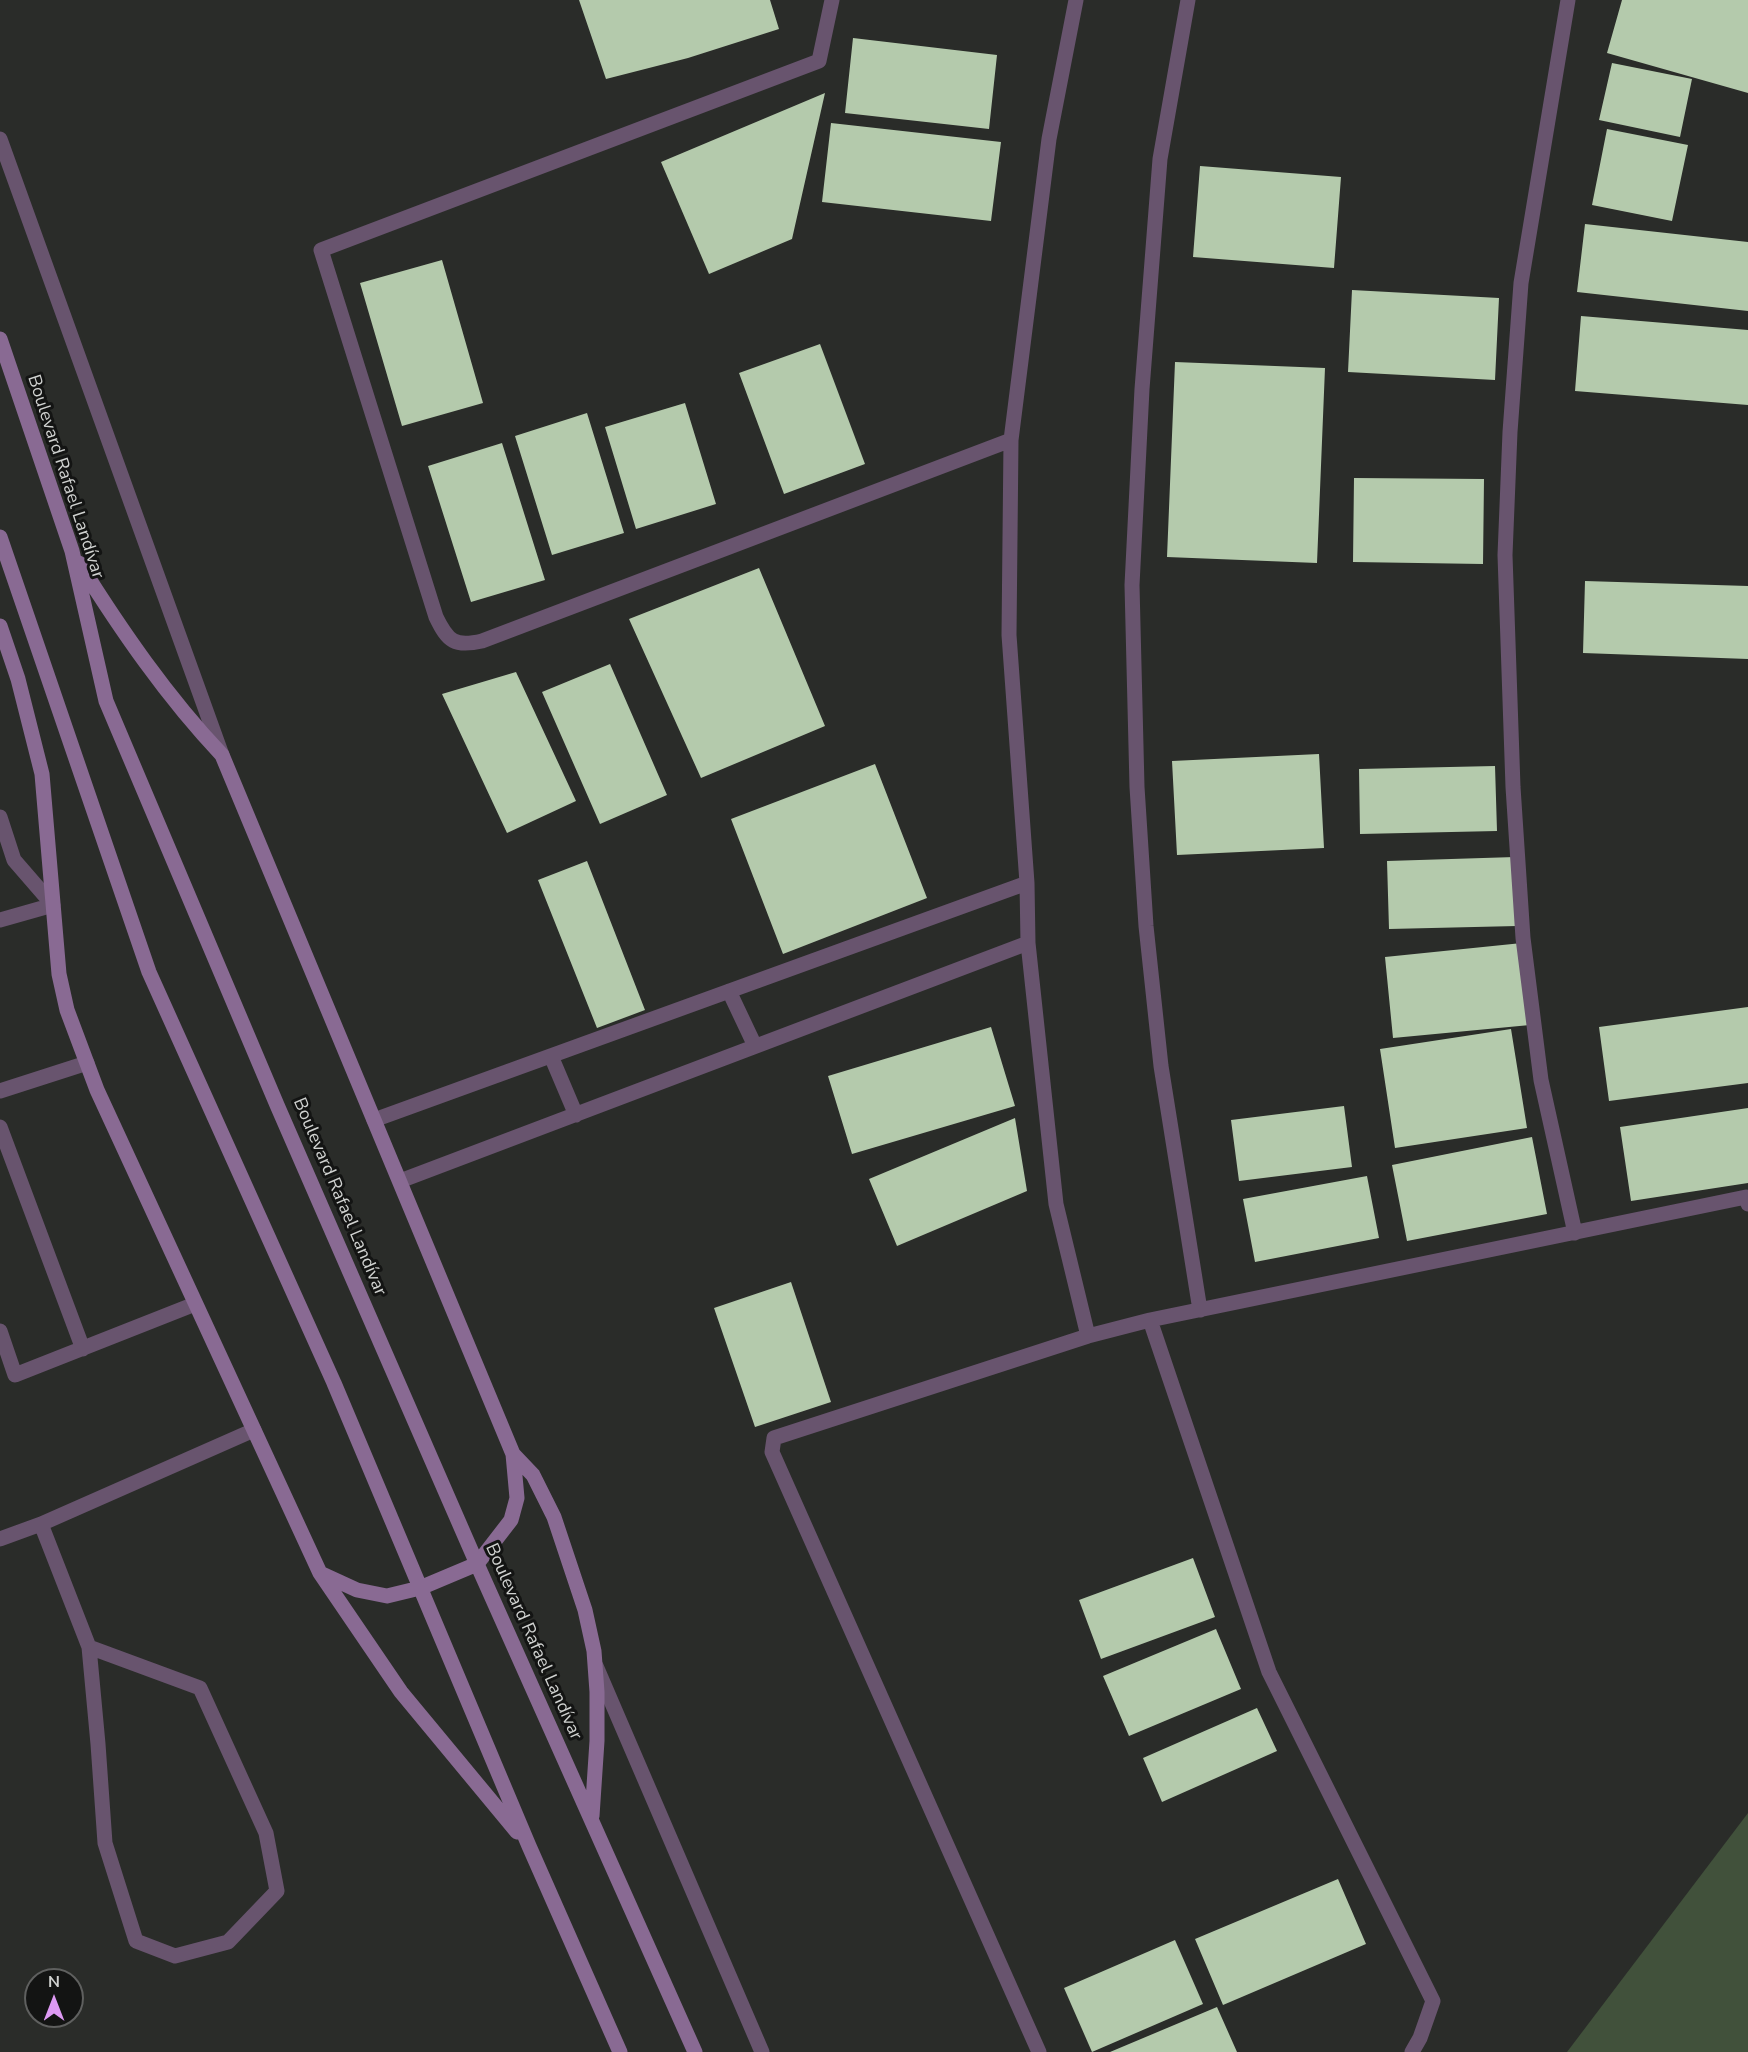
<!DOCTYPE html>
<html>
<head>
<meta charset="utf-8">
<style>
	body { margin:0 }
	#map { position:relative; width:1748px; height:2052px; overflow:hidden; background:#2a2c29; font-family:"Nunito Sans",sans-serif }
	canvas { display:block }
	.north { position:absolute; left:24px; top:1968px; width:60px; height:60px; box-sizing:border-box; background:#131413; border:2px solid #5f605f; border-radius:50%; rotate:0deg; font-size:16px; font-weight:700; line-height:24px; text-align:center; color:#d0d2d0 }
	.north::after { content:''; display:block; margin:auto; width:21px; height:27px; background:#dd99f3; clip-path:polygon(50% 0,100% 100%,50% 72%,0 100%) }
</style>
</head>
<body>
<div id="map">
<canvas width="1748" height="2052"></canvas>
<div class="north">N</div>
</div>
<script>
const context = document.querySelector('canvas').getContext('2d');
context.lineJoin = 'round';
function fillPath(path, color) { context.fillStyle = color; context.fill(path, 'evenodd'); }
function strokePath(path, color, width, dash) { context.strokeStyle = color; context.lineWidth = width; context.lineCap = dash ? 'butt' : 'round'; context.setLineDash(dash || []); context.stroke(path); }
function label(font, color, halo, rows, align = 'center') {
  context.font = font + ' "Nunito Sans",sans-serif'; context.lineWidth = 6; context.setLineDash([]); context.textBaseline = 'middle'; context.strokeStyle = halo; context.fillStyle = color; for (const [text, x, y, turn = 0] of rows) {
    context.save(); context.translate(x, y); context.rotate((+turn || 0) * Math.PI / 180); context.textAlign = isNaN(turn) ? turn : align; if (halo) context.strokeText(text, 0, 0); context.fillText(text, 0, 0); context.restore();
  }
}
fillPath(new Path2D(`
	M 1748,1813 L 1748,2052 L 1567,2052 Z`), '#41513b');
fillPath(new Path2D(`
	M 579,0 L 770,0 L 779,29 L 688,58 L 606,79 Z
	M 1622,0 L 1748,0 L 1748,93 L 1607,53 Z
	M 853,38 L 997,55 L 989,129 L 845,113 Z
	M 1612,63 L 1692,79 L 1680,137 L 1599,120 Z
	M 825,93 L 792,239 L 709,274 L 661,162 Z
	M 831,123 L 1001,142 L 991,221 L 822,202 Z
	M 1607,129 L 1688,145 L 1672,221 L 1592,205 Z
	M 1200,166 L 1341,177 L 1334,268 L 1193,257 Z
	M 1585,224 L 1748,242 L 1748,311 L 1577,292 Z
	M 442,260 L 483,403 L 402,426 L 360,283 Z
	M 1352,290 L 1499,298 L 1495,380 L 1348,372 Z
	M 1581,316 L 1748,330 L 1748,405 L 1575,391 Z
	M 820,344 L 865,464 L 784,494 L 739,373 Z
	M 1175,362 L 1325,368 L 1317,563 L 1167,557 Z
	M 685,403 L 716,504 L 636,529 L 605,427 Z
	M 587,413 L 624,533 L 552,555 L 515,436 Z
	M 502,443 L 545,580 L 471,602 L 428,466 Z
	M 1354,478 L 1484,479 L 1483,564 L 1353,562 Z
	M 759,568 L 825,726 L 701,778 L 629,619 Z
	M 1585,581 L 1748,586 L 1748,659 L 1583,653 Z
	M 610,664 L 667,795 L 600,824 L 542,692 Z
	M 516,672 L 576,801 L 507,833 L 442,694 Z
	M 1319,754 L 1324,848 L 1177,855 L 1172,761 Z
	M 875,764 L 927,898 L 783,954 L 731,819 Z
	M 1495,766 L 1497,831 L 1360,834 L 1359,769 Z
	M 1515,857 L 1517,926 L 1389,929 L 1387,861 Z
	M 587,861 L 645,1010 L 597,1028 L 538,880 Z
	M 1522,943 L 1530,1025 L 1393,1038 L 1385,957 Z
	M 1748,1007 L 1748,1083 L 1609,1101 L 1599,1027 Z
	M 991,1027 L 1015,1106 L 852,1154 L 828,1076 Z
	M 1511,1029 L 1527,1128 L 1395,1148 L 1380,1049 Z
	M 1344,1106 L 1352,1167 L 1239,1181 L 1231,1120 Z
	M 1748,1108 L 1748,1183 L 1631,1201 L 1620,1127 Z
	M 1015,1118 L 1027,1191 L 897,1246 L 869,1179 Z
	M 1532,1137 L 1547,1214 L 1407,1241 L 1392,1165 Z
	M 1367,1176 L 1379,1238 L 1255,1262 L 1243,1199 Z
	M 791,1282 L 831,1402 L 755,1427 L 714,1308 Z
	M 1193,1558 L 1215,1617 L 1101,1659 L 1079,1600 Z
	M 1216,1629 L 1241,1689 L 1129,1736 L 1103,1676 Z
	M 1257,1708 L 1277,1751 L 1162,1802 L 1143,1758 Z
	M 1338,1879 L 1366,1944 L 1223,2005 L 1195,1939 Z
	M 1175,1940 L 1203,2004 L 1092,2052 L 1064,1988 Z
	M 1217,2007 L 1237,2052 L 1110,2052 Z`), '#b4caac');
strokePath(new Path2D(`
	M 0,817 L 14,860 L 53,905 L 0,920
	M 0,1091 L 87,1063
	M 0,1127 L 83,1349
	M 0,1331 L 15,1375 L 195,1304
	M 41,1524 L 89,1647 L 98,1744 L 105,1843 L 136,1941 L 175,1956 L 228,1942 L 277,1891 L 266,1833 L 200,1688 L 89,1647
	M 0,1539 L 41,1524 L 254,1430
	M 596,1666 L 762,2052`), '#68546e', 15);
strokePath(new Path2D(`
	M 832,0 L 819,61 L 321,250 L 436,617 C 448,642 455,647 482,641 L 1011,440
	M 1076,0 L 1049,139 L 1011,440 L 1009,635 L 1027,883 L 1028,943 L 1056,1204 L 1088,1336
	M 1188,0 L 1160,159 L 1142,389 L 1132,585 L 1137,787 L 1146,926 L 1161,1066 L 1200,1310
	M 1568,0 L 1521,283 L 1510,432 L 1505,555 L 1513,787 L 1523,938 L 1541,1080 L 1575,1233
	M 0,139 L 222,755
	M 729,991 L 755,1046
	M 551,1056 L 576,1115
	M 374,1120 L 1027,883
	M 400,1181 L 1028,943
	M 1150,1320 L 1269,1672 L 1433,2001 L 1420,2038 L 1412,2052
	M 1039,2052 L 772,1452 L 774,1438 L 1088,1336 L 1150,1320 L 1746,1197 L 1748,1204`), '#68546e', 15);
strokePath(new Path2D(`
	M 0,339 L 72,551 L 106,701 L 277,1105 L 477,1564 L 695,2052
	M 0,537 L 149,972 L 334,1383 L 529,1846 L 620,2052
	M 79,563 C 121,630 167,697 222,755 L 513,1454 L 517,1498 L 511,1520 L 477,1564 L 420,1588 L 387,1596 L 357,1590 L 320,1573
	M 0,626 L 18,679 L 42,774 L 59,974 L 67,1010 L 97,1090 L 320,1573 L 401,1692 L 517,1832
	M 513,1454 L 533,1475 L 554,1517 L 585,1610 L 594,1651 L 597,1692 L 597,1741 L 592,1816`), '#896a93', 15);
label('18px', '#d0d2d0', '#131413', [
	["Boulevard Rafael Landívar",65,477,72],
	["Boulevard Rafael Landívar",339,1197,67],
	["Boulevard Rafael Landívar",533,1642,66]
]);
</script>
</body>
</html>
